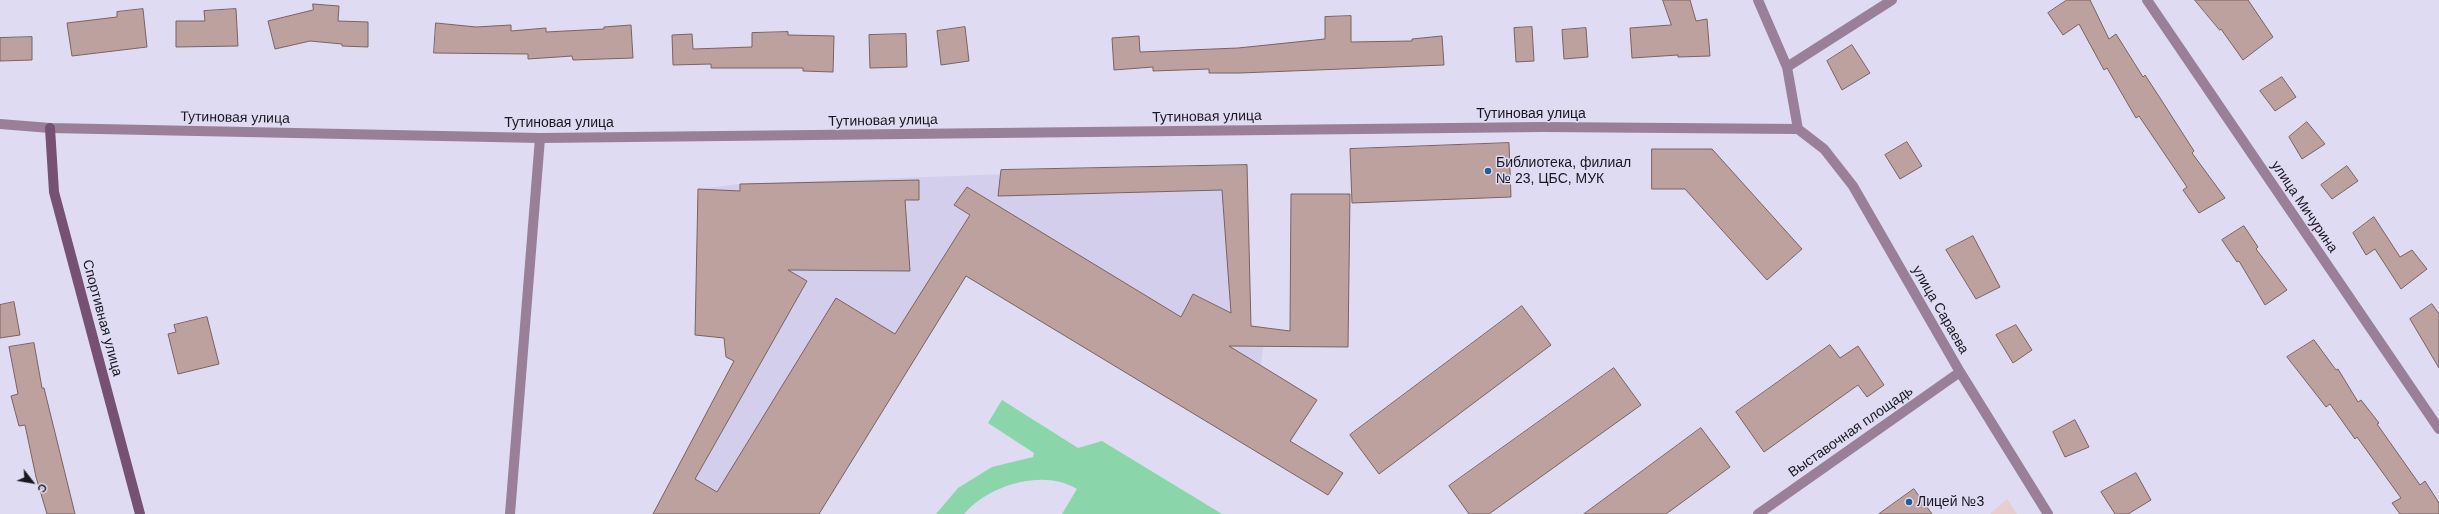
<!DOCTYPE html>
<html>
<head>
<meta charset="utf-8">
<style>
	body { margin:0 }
	#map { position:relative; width:2439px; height:514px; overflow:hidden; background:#dfdbf2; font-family:Arial,sans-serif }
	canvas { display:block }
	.north { position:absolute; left:12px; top:462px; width:40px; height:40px; -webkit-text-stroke:3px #dfdbf2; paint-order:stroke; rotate:121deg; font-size:11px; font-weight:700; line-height:16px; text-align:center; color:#19171f }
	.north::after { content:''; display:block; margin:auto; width:14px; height:18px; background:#19171f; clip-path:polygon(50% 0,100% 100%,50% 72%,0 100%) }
</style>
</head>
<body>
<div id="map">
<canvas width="2439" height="514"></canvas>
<div class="north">С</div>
</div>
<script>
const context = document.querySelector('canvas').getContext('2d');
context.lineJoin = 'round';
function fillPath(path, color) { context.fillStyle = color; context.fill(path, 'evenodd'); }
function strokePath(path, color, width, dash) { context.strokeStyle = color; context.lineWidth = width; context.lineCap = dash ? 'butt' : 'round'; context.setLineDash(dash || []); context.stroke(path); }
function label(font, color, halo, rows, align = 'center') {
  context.font = font + ' Arial,sans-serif'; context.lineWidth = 3; context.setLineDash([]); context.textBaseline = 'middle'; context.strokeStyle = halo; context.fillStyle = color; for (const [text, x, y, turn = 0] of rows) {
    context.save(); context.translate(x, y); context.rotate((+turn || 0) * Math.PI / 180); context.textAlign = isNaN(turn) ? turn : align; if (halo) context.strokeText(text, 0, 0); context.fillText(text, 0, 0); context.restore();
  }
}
fillPath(new Path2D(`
	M 1247,165 L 1251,325 L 1265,328 L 1261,366 L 1317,400 L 1291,442 L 1343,473 L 1328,495 L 966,276 L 819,514 L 657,514 L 655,509 L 734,361 L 726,357 L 724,338 L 695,335 L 698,189 L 740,184 Z`), '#d3ceec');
fillPath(new Path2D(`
	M 2007,499 L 2017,514 L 1990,514 Z`), '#e8cdcf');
fillPath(new Path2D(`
	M 1002,400 L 1078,448 L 1102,441 L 1222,514 L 1062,514 L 1077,489 C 1044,468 988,485 964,514 L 936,514 L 958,488 L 992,467 L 1033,457 L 1034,453 L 988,423 Z`), '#8ad5aa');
const building = new Path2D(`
	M 1663,0 L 1690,0 L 1696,21 L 1707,19 L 1710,56 L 1678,57 L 1678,55 L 1632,58 L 1630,28 L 1671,25 Z
	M 2067,0 L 2090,0 L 2109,39 L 2116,34 L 2143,77 L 2145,75 L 2160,98 L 2194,151 L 2192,153 L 2225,198 L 2199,213 L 2183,190 L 2187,187 L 2139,116 L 2136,118 L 2107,68 L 2104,70 L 2079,24 L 2063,35 L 2048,13 Z
	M 2195,0 L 2248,0 L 2273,37 L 2243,60 L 2221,29 L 2220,30 Z
	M 313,4 L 339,6 L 338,21 L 368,22 L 368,47 L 342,46 L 342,44 L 310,41 L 275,49 L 268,21 L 313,10 Z
	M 143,9 L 147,47 L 72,56 L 67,23 L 117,17 L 117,12 Z
	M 236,9 L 238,46 L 176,47 L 176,21 L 205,21 L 204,11 Z
	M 1351,16 L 1351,42 L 1412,41 L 1412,39 L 1442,36 L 1444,65 L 1240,73 L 1209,73 L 1209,69 L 1153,71 L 1153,67 L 1114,70 L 1112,38 L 1139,36 L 1140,52 L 1238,48 L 1325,39 L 1325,17 Z
	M 436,23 L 476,27 L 511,25 L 511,31 L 546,28 L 546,32 L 604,29 L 604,27 L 631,25 L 633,58 L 573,60 L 572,56 L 528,59 L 528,54 L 434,53 Z
	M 965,27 L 969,61 L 941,65 L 937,31 Z
	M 1532,27 L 1534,61 L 1516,62 L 1514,28 Z
	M 1586,28 L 1588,57 L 1564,59 L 1562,30 Z
	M 788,32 L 788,35 L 834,36 L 833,72 L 803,71 L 803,68 L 711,68 L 711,64 L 673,65 L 672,35 L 692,34 L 693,49 L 752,47 L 752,33 Z
	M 906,34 L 907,67 L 870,68 L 869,35 Z
	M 32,37 L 32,60 L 0,61 L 0,38 Z
	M 1852,45 L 1870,73 L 1842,90 L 1827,61 Z
	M 2282,77 L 2296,97 L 2275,111 L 2260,91 Z
	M 2307,122 L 2325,144 L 2302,159 L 2289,137 Z
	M 1907,142 L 1922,166 L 1900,179 L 1885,155 Z
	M 1509,143 L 1511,197 L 1352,203 L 1350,149 Z
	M 1652,149 L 1712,149 L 1802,249 L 1767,280 L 1685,189 L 1652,189 Z
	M 1247,165 L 1251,326 L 1290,331 L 1291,194 L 1350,194 L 1348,347 L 1229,346 L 1317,400 L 1290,441 L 1343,473 L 1328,495 L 966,276 L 819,514 L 653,514 L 734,361 L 726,357 L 724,338 L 695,335 L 698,189 L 740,191 L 740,184 L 919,180 L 919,200 L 905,200 L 910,271 L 788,270 L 807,281 L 695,479 L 717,492 L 836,298 L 895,334 L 970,215 L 954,205 L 967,187 L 1181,317 L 1193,294 L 1231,313 L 1222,190 L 998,196 L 1001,170 Z
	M 2347,166 L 2358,181 L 2332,199 L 2321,185 Z
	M 2374,217 L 2400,257 L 2412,250 L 2427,269 L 2401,289 L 2375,249 L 2366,255 L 2353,233 Z
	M 2244,226 L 2258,247 L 2256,249 L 2287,290 L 2265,305 L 2239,261 L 2237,262 L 2222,240 Z
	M 1973,236 L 2000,287 L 1976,299 L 1946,250 Z
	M 14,302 L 20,335 L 0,338 L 0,305 Z
	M 2432,304 L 2439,314 L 2439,368 L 2410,319 Z
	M 1522,306 L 1551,345 L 1379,474 L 1350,435 Z
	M 207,317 L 219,364 L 178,374 L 168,334 L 176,332 L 174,325 Z
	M 2016,325 L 2032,350 L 2013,363 L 1996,335 Z
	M 2314,340 L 2336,370 L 2338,369 L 2358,402 L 2361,400 L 2379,423 L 2377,424 L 2420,485 L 2425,481 L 2439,503 L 2439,514 L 2400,514 L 2392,503 L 2401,498 L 2357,437 L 2355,439 L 2330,404 L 2326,407 L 2287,357 Z
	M 34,343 L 42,388 L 44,388 L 75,514 L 47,514 L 36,477 L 25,425 L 19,426 L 11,396 L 18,394 L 9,347 Z
	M 1830,345 L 1840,358 L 1858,346 L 1884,385 L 1867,397 L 1858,385 L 1764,452 L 1736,412 Z
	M 1614,368 L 1641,405 L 1489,514 L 1469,514 L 1449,486 Z
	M 2075,420 L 2089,447 L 2065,457 L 2053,432 Z
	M 1701,428 L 1730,467 L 1666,514 L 1584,514 Z
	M 2136,473 L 2151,500 L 2128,514 L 2115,514 L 2101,492 Z
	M 1914,489 L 1932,514 L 1879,514 Z`);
fillPath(building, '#bca19f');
strokePath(building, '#7b6260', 1);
strokePath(new Path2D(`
	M 510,514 L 540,138`), '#997f97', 10);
strokePath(new Path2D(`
	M 1758,0 L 1787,67 L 1798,129
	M 2147,0 L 2439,429
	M 1787,67 L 1892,0
	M 0,124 L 50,128 L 540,138 L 1543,127 L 1798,129 L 1824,149 L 1853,186 L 1960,372 L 2048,514
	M 1758,514 L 1960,372`), '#997f97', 10);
strokePath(new Path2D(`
	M 50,128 L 54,192 L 140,514`), '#765174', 10);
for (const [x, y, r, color] of [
	[1488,171,4,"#1f5f95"],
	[1909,502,4,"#1f5f95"]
]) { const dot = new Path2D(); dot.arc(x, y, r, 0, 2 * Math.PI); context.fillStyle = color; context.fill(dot); strokePath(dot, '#dfdbf2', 1.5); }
label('14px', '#19171f', '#dfdbf2', [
	["Тутиновая улица",1531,114],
	["Тутиновая улица",1207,117,-1],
	["Тутиновая улица",235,118,1],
	["Тутиновая улица",883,121,-1],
	["Тутиновая улица",559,123],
	["улица Мичурина",2304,207,56],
	["улица Сараева",1940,310,60],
	["Спортивная улица",102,318,75],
	["Выставочная площадь",1851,432,-35]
]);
label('14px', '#19171f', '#dfdbf2', [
	["Библиотека, филиал",1496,163],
	["№ 23, ЦБС, МУК",1496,179],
	["Лицей №3",1917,502]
], 'left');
</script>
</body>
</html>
